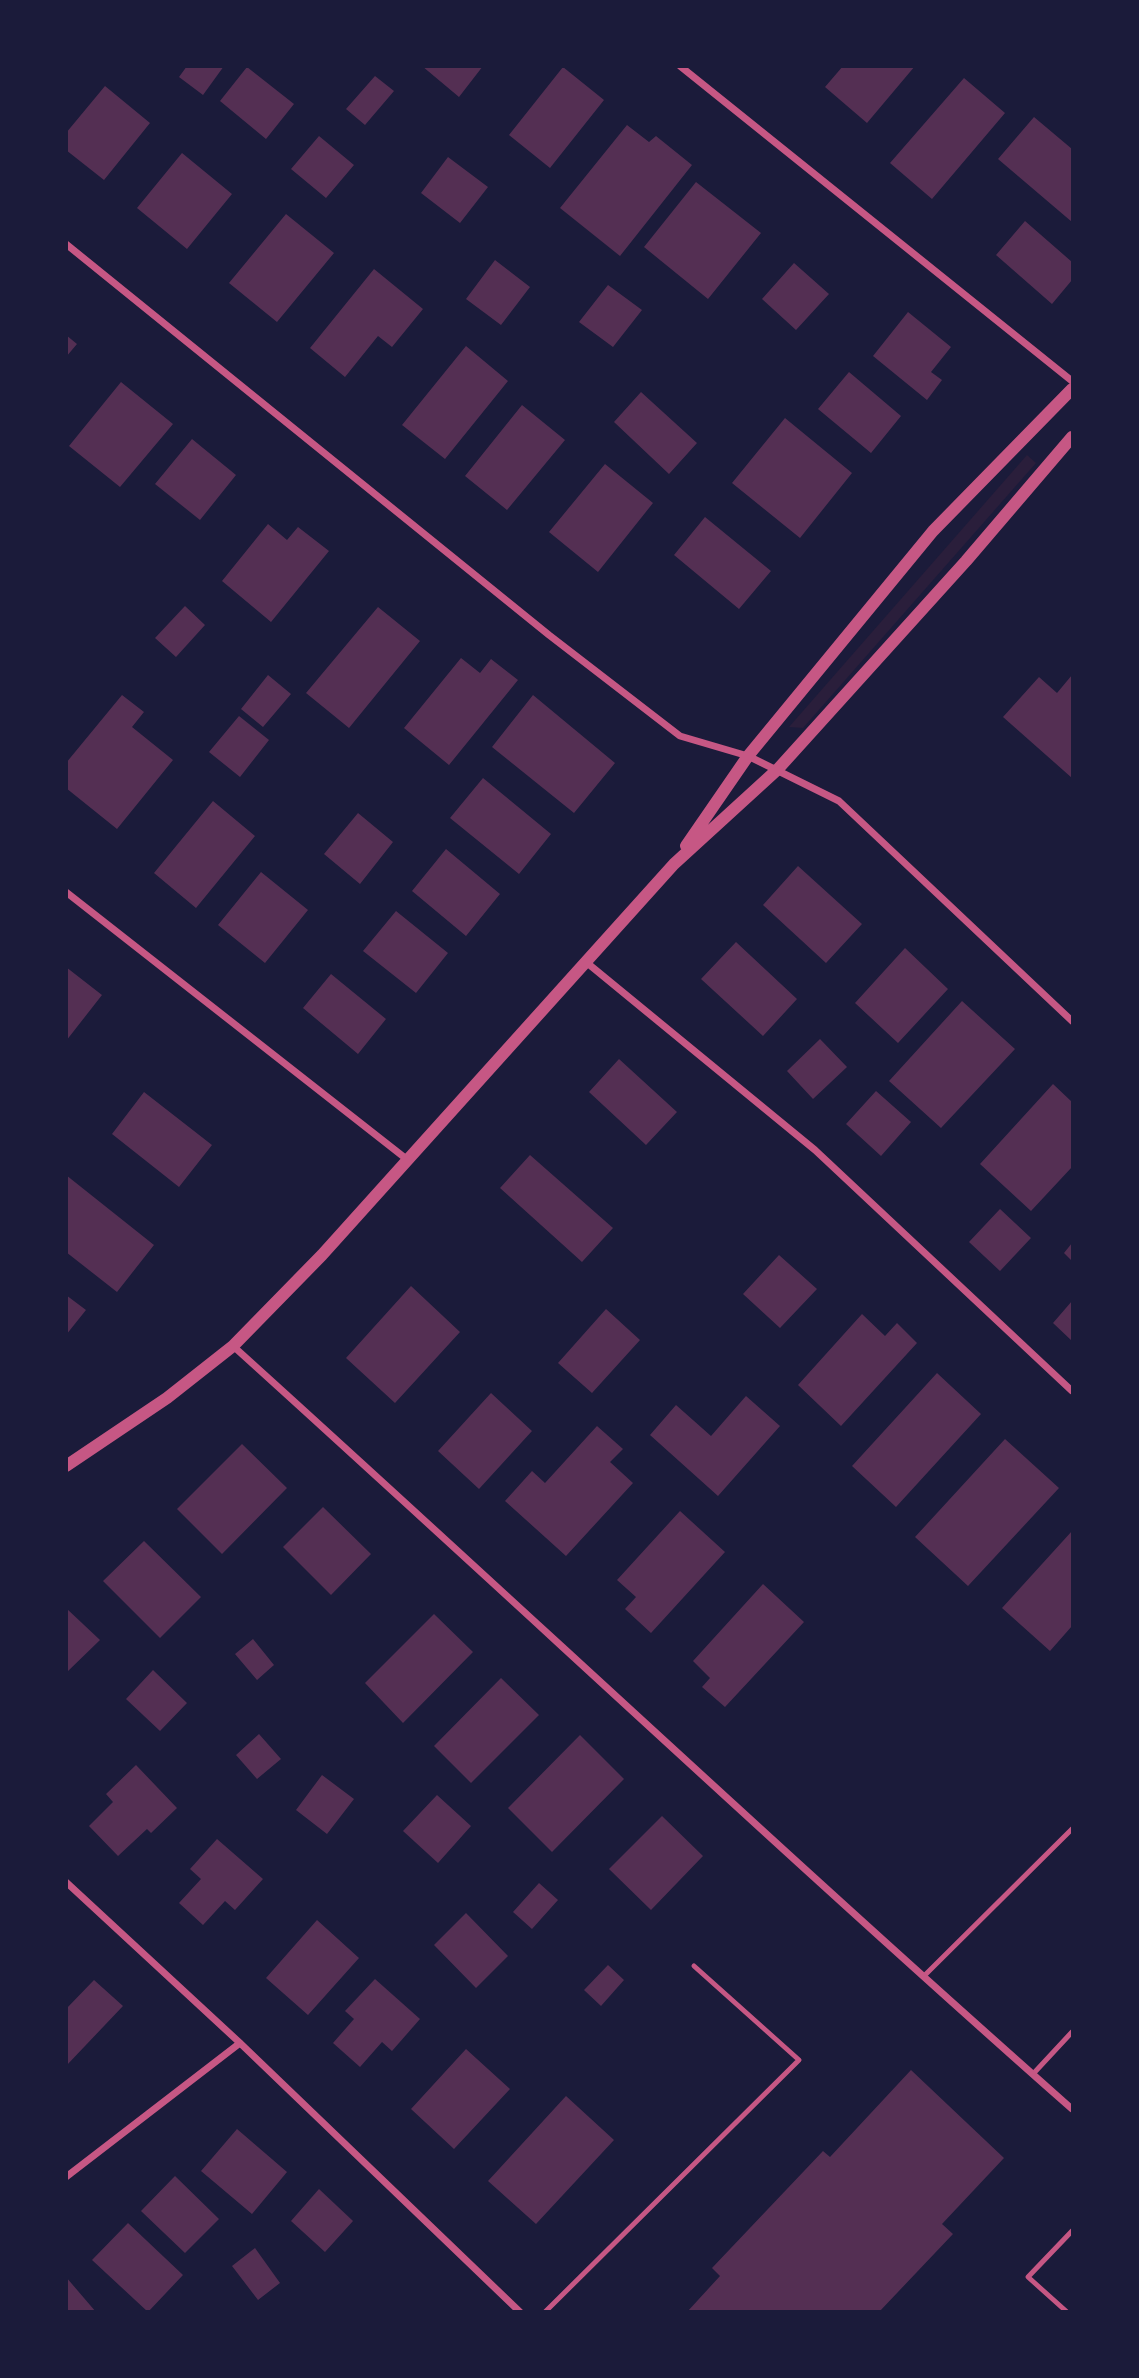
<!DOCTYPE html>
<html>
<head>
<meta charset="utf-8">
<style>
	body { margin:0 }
	#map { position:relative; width:1139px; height:2378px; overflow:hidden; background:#1b1b3a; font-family:Quicksand,sans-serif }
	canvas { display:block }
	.frame { position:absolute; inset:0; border:68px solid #1b1b3a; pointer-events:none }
</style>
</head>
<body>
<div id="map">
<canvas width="1139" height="2378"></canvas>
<div class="frame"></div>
</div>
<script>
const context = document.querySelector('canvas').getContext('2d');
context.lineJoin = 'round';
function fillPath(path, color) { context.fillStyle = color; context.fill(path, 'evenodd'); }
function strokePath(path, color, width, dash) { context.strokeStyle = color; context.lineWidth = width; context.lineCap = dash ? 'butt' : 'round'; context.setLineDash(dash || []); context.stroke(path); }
fillPath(new Path2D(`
	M 1027,455 L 1036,463 L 803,728 L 789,727 Z`), '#2a1e3b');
fillPath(new Path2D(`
	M 187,66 L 224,66 L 203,95 L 179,77 Z
	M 422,66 L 483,66 L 459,97 Z
	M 843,66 L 915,66 L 867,123 L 825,87 Z
	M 247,67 L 294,104 L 266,139 L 220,101 Z
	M 563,67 L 604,100 L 550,168 L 509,135 Z
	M 375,76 L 394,91 L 365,125 L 346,109 Z
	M 964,78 L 1005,113 L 932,199 L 890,163 Z
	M 105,86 L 150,123 L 104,180 L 66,150 L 66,133 Z
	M 1034,117 L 1072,149 L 1072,222 L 998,159 Z
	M 627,125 L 649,142 L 656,136 L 692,165 L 620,256 L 560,208 Z
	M 319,136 L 354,165 L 326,198 L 291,169 Z
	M 182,153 L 232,194 L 187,249 L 137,208 Z
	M 448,157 L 488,187 L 460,223 L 421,193 Z
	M 696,182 L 761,233 L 708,299 L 644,247 Z
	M 286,214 L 334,253 L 277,322 L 229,283 Z
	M 1025,221 L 1072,262 L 1072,280 L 1052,304 L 996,255 Z
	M 495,260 L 530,287 L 501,325 L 466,299 Z
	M 794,263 L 829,294 L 796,330 L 762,299 Z
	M 374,269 L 423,309 L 392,347 L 378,336 L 345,377 L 310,348 Z
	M 608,285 L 642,310 L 613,347 L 579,322 Z
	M 908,312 L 951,347 L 931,372 L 942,380 L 927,400 L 873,356 Z
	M 66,335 L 77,344 L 66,357 Z
	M 466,346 L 508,381 L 445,459 L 402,425 Z
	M 849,372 L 901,416 L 871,453 L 818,409 Z
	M 121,382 L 173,424 L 120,487 L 69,446 Z
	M 641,392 L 697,443 L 669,474 L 614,422 Z
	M 522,405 L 565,440 L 507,510 L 465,476 Z
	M 785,418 L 852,473 L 800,538 L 732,483 Z
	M 192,439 L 236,475 L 200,520 L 155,484 Z
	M 605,464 L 653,503 L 598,572 L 549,532 Z
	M 705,517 L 771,571 L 739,609 L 674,555 Z
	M 268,524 L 287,540 L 298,527 L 329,551 L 271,622 L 222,581 Z
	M 185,606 L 205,625 L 176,657 L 155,638 Z
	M 378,607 L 420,641 L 349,728 L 306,693 Z
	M 461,658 L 480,673 L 491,659 L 518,680 L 449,765 L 404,728 Z
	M 268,675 L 291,694 L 263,727 L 241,709 Z
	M 1072,675 L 1072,778 L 1003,717 L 1039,677 L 1057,693 Z
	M 122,695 L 144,712 L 132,727 L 173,760 L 117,829 L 66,788 L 66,763 Z
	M 533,695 L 615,763 L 574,813 L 492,747 Z
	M 239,716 L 269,740 L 240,777 L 209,752 Z
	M 483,778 L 551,834 L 519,874 L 450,818 Z
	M 213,801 L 255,836 L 196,908 L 154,873 Z
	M 358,813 L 393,842 L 360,884 L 324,854 Z
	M 446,849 L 500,894 L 466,936 L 412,891 Z
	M 798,866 L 862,924 L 826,963 L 763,905 Z
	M 261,872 L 308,910 L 265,963 L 218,925 Z
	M 396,911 L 448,953 L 416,993 L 363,951 Z
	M 736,942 L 797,999 L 763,1036 L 701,979 Z
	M 905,948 L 948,989 L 898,1043 L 855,1003 Z
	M 66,967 L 102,995 L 66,1041 Z
	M 331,974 L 386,1019 L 358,1054 L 303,1008 Z
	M 962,1001 L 1015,1049 L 941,1128 L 889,1081 Z
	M 820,1039 L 847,1067 L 813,1099 L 787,1071 Z
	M 619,1059 L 677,1112 L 646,1145 L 589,1092 Z
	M 1053,1084 L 1072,1102 L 1072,1167 L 1031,1211 L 980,1164 Z
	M 876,1091 L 911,1122 L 881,1156 L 846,1124 Z
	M 144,1092 L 212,1145 L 179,1187 L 112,1134 Z
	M 530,1155 L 613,1228 L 582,1262 L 500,1188 Z
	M 66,1175 L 154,1245 L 117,1292 L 66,1252 Z
	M 1000,1209 L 1031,1238 L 1000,1271 L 969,1242 Z
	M 1072,1243 L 1072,1261 L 1064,1253 Z
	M 779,1255 L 817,1289 L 780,1328 L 743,1294 Z
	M 411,1286 L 460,1332 L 395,1403 L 346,1358 Z
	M 66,1295 L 86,1310 L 66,1335 Z
	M 1072,1301 L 1072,1341 L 1053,1323 Z
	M 606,1309 L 640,1340 L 592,1393 L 558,1363 Z
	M 862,1314 L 885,1336 L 897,1323 L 917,1343 L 841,1426 L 798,1385 Z
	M 937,1373 L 981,1414 L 896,1507 L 852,1466 Z
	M 491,1393 L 532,1431 L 479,1489 L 438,1451 Z
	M 746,1396 L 780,1426 L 718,1496 L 650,1435 L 676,1405 L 711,1436 Z
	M 597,1426 L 623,1449 L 610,1462 L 633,1483 L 566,1556 L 505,1501 L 532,1471 L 545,1483 Z
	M 1005,1439 L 1059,1488 L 968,1586 L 915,1537 Z
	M 242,1444 L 287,1488 L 222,1554 L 177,1509 Z
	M 323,1507 L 371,1554 L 331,1595 L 283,1547 Z
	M 680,1511 L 725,1552 L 651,1633 L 625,1609 L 636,1597 L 617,1580 Z
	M 1072,1531 L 1072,1626 L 1050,1651 L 1002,1608 Z
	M 144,1541 L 201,1597 L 160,1638 L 103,1581 Z
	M 763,1584 L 804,1622 L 725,1707 L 702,1687 L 710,1678 L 693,1661 Z
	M 66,1608 L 100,1640 L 66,1673 Z
	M 434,1614 L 473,1652 L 403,1723 L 365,1683 Z
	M 253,1639 L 274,1665 L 257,1680 L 235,1654 Z
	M 153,1670 L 187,1703 L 160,1731 L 126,1699 Z
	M 501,1678 L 539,1715 L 471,1783 L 434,1746 Z
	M 259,1734 L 281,1759 L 257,1779 L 236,1755 Z
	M 580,1735 L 624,1779 L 552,1852 L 508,1808 Z
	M 136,1765 L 177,1808 L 151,1833 L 147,1829 L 118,1856 L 89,1826 L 113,1802 L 106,1794 Z
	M 322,1775 L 354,1799 L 327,1834 L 296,1810 Z
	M 437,1795 L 471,1826 L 438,1863 L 403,1831 Z
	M 662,1816 L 703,1856 L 651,1910 L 609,1869 Z
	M 217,1839 L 263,1879 L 235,1910 L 225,1901 L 203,1925 L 179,1903 L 201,1879 L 190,1869 Z
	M 539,1883 L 558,1900 L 532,1929 L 513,1912 Z
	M 466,1913 L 508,1956 L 476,1988 L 434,1945 Z
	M 317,1920 L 359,1958 L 308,2015 L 266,1978 Z
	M 608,1965 L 624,1980 L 601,2006 L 584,1990 Z
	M 375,1979 L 420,2019 L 392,2051 L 382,2042 L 360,2067 L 333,2043 L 354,2019 L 345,2011 Z
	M 94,1980 L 123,2006 L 66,2066 L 66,2009 Z
	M 466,2049 L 510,2089 L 454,2149 L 411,2109 Z
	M 911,2070 L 1004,2158 L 942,2224 L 953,2234 L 879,2312 L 687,2312 L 720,2276 L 712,2268 L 823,2151 L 830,2157 Z
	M 566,2096 L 614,2140 L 536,2224 L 488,2181 Z
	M 237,2129 L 287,2172 L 252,2214 L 201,2171 Z
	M 175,2176 L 219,2219 L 185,2253 L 141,2211 Z
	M 319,2189 L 353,2221 L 325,2252 L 291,2221 Z
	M 128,2223 L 183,2275 L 148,2312 L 92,2260 Z
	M 255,2248 L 280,2283 L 258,2300 L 232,2266 Z
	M 66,2277 L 96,2312 L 66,2312 Z`), '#542f53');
strokePath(new Path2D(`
	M 924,1976 L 1072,1829
	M 1033,2074 L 1072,2032
	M 545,2312 L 799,2060 L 694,1966
	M 1067,2312 L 1028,2277 L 1072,2231`), '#c65784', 5);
strokePath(new Path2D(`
	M 680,66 L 1072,381
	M 66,244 L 549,635 L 680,736 L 748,756 L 839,801 L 1072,1021
	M 66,892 L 409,1161
	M 586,962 L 815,1150 L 1072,1391
	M 233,1346 C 513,1599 789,1859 1072,2109
	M 66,1882 L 240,2043 L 520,2312
	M 66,2177 L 240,2043`), '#c65784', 7);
strokePath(new Path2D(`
	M 686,846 L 748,756 L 933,531 L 1072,389
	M 66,1466 L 167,1398 L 233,1346 L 322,1255 L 674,864 L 778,769 L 966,561 L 1072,437`), '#c65784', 12);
</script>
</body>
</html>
